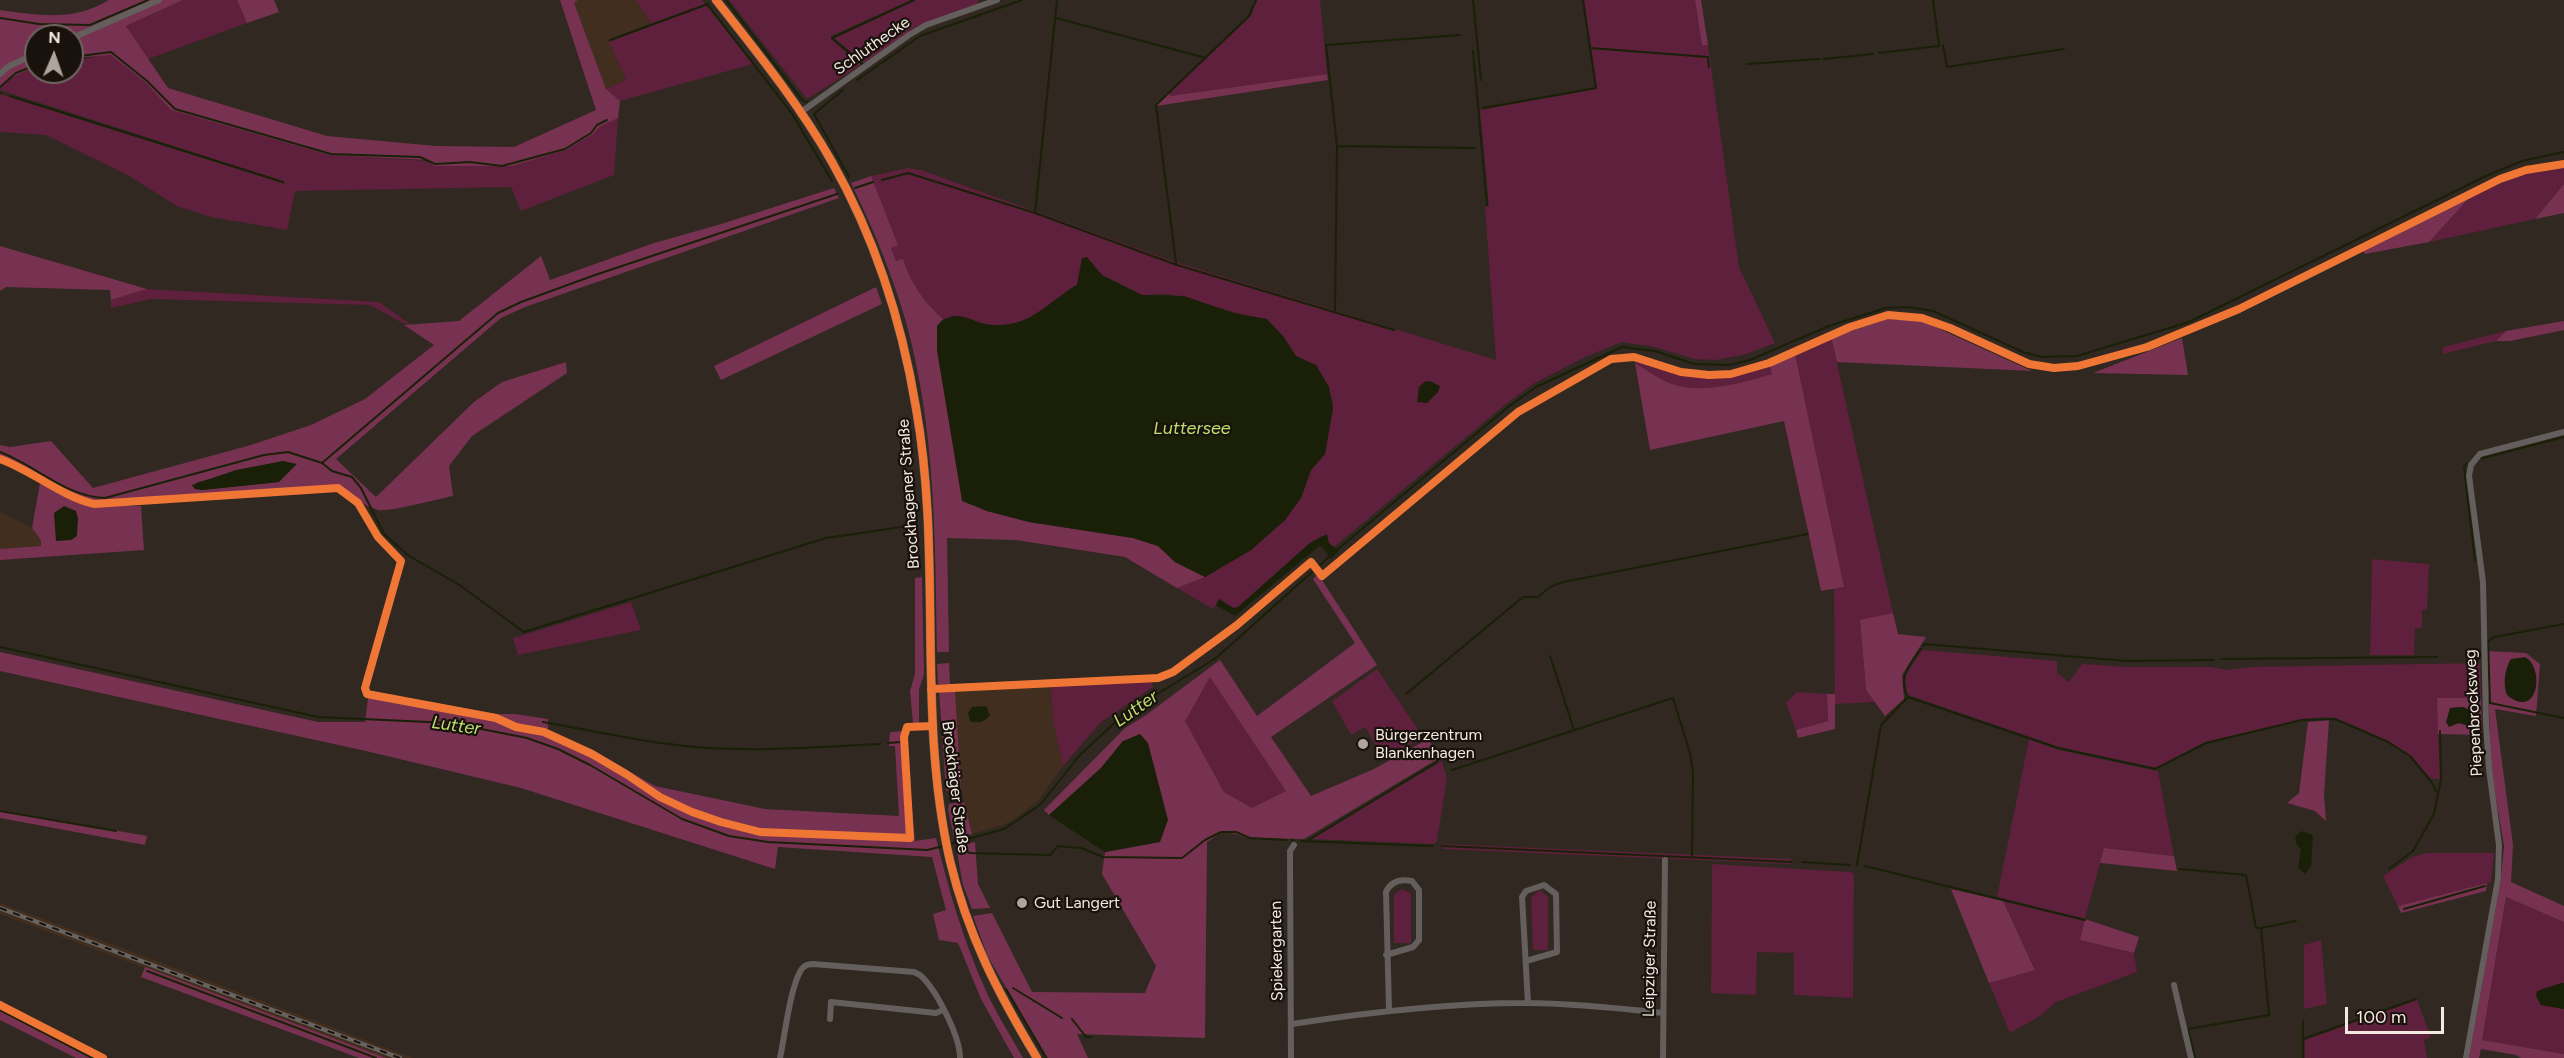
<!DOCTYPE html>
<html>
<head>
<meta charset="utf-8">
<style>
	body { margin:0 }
	#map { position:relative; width:2564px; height:1058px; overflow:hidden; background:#302821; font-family:Figtree,sans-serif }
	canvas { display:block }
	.north { position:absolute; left:24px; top:24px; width:60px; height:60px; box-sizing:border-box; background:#18110c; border:2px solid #706761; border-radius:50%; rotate:2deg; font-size:16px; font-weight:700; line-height:24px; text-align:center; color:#f4e9e1 }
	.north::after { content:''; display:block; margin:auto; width:21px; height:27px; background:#afa59e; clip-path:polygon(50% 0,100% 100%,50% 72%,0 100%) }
	.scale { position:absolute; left:2345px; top:1007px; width:99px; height:27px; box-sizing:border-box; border:3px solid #f4e9e1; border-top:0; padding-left:8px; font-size:18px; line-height:21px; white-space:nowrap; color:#f4e9e1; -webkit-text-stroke:4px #18110c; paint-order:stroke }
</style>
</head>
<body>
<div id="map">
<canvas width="2564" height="1058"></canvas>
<div class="north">N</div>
<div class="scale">100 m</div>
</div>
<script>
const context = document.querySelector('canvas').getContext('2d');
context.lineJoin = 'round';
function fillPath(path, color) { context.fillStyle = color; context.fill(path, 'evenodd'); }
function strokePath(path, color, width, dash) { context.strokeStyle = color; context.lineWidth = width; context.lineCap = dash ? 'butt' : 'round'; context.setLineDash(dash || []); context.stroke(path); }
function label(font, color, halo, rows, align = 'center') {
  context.font = font + ' Figtree,sans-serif'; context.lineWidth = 4.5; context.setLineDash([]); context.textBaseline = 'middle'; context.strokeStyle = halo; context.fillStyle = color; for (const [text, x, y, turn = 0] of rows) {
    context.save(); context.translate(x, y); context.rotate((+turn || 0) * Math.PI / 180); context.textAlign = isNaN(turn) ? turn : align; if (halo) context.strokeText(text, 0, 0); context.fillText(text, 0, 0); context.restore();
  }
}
fillPath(new Path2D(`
	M 578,0 L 636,0 L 651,24 L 608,40 L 626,80 L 606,89 L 573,2 Z
	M 0,512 L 32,528 L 41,540 L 41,546 L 0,549 Z
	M 1051,686 L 1053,721 L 1063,766 L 1037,802 L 1014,819 L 1003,825 L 972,834 L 961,788 L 955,690 Z
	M 0,903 L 125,949 L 413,1058 L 386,1058 L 0,914 Z`), '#412e1f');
fillPath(new Path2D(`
	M 183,0 L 237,0 L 247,23 L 148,59 L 126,26 Z
	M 636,0 L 702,0 L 705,4 L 651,24 Z
	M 729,0 L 911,0 L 831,36 L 831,39 L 861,65 L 807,99 Z
	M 916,0 L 978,0 L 977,5 L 916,27 L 864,63 L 834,38 Z
	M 1257,0 L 1320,0 L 1327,74 L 1170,96 L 1169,93 L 1250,17 Z
	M 1584,0 L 1695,0 L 1702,45 L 1708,45 L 1739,267 L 1775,343 L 1747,354 L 1716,360 L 1695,359 L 1655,347 L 1622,342 L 1585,357 L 1533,384 L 1506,404 L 1334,547 L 1322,536 L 1310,543 L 1237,608 L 1233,608 L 1219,599 L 1213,609 L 1177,588 L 1205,577 L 1251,550 L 1285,520 L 1301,498 L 1311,470 L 1325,454 L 1333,400 L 1316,366 L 1296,356 L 1283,336 L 1247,316 L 1210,305 L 1169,294 L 1142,295 L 1102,275 L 1082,259 L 1077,285 C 1045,303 1034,326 993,325 C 971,324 970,312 943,319 C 924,302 911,284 903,260 L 896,261 L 891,248 L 898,245 L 871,176 L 908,168 L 921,170 L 1175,262 L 1496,360 L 1485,207 L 1489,206 L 1480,110 L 1597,89 Z
	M 706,5 L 753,64 L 620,101 L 606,89 L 626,80 L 609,42 Z
	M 107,54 L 114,56 L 145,82 L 171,110 L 329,155 L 512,166 L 566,150 L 593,134 L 598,127 L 618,118 L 614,175 L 521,211 L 511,187 L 295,191 L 287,230 L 211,217 L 177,206 L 131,177 L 46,135 L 0,132 L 0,94 L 285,184 L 285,182 L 0,90 L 9,79 L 36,66 L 36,72 L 72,72 L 72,58 L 85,59 Z
	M 2564,168 L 2564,184 L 2535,219 L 2429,242 L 2472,195 L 2527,172 Z
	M 147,289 L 379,302 L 410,324 C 401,325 381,309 369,305 L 151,299 L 111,308 L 111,300 Z
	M 2506,331 L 2496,341 L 2443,354 L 2443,347 Z
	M 1831,337 L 1893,613 L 1860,621 L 1866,690 L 1875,702 L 1835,704 L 1834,588 L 1843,586 L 1795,354 Z
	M 1634,359 C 1691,376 1712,384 1770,364 L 1773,374 C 1742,383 1698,396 1667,382 C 1656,377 1645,369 1635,363 Z
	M 2372,559 L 2429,564 L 2427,610 L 2422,610 L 2422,628 L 2415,628 L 2414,655 L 2370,655 Z
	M 631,602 L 641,630 L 518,655 L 513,638 Z
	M 1922,650 L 2057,661 L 2057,673 L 2069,682 L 2082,664 L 2126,667 L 2211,667 L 2226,670 L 2252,667 L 2480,663 L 2481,698 L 2437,699 L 2440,779 L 2431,779 L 2411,756 L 2388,741 L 2343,721 L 2327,717 L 2302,719 L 2206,742 L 2157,768 L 2059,747 L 1911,696 L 1907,694 L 1905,676 Z
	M 1377,669 L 1423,737 L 1384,760 L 1365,727 L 1351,735 L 1332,701 Z
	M 1211,676 L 1287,791 L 1252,808 L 1224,792 L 1184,720 Z
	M 1152,681 L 1153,687 L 1100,723 L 1063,766 L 1053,721 L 1051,686 Z
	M 1797,692 L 1827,694 L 1828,721 L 1796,730 L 1786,703 Z
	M 2029,739 L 2059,750 L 2158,771 L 2174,856 L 2104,848 L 2085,919 L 1997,897 Z
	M 1442,761 L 1447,779 L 1437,841 L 1434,844 L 1310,839 Z
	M 1443,844 L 1791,859 L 1791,864 L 1443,849 Z
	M 2427,853 L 2494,853 L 2491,882 L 2398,906 L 2383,876 L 2412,857 Z
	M 1712,864 L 1851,872 L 1854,874 L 1853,998 L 1794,995 L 1794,953 L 1757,952 L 1756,995 L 1711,993 Z
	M 1403,889 L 1411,894 L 1411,943 L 1394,943 L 1394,894 Z
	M 1540,890 L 1548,897 L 1548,950 L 1533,950 L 1531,897 Z
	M 2506,897 L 2564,922 L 2564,983 L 2561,983 L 2541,1005 L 2564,1009 L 2564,1054 L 2482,1040 Z
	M 2003,901 L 2085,921 L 2080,940 L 2134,953 L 2137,972 L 2056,1002 L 2040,1016 L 2010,1033 L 1989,983 L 2035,969 Z
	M 2321,940 L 2327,1004 L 2304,1009 L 2304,945 Z
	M 2417,1000 L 2431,1037 L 2424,1040 L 2427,1058 L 2305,1058 L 2305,1040 Z`), '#5e203c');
fillPath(new Path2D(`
	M 109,0 L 183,0 L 126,26 L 168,88 L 327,136 L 436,146 L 514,147 L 596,110 L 560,0 L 578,0 L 574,3 L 606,89 L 620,101 L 618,118 L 599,127 L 593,134 L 566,150 L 512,166 L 434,166 L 426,160 L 329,155 L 171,110 L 145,82 L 111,55 L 72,58 L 72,36 L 36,36 L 36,66 L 9,79 L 0,89 L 0,10 C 39,15 72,22 109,0 Z
	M 237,0 L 274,0 L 279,12 L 247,23 Z
	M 1695,0 L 1701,0 L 1708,45 L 1702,45 Z
	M 1327,74 L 1328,80 L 1156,106 L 1169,93 L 1170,96 Z
	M 871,176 L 898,245 L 891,248 L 896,261 L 903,259 C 911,284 924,302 943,319 L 937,326 L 937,350 L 963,501 L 987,511 L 1029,522 L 1133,538 L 1158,546 L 1175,562 L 1205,577 L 1177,588 L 1125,557 L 1016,540 L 947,538 L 949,652 L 937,652 C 935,542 936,430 906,322 C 892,274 873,228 851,183 Z
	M 2564,184 L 2564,213 L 2535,219 Z
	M 834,188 L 839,198 L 525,307 L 501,318 L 336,459 L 376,497 L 474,402 L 502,382 L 566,362 L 567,373 L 472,436 L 449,466 L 453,496 C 438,499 389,512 378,510 C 361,506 353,492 338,486 L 94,501 L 81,498 L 0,457 L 0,445 L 10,447 L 51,441 L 93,488 L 251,445 L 311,425 L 365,399 L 434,345 L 404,325 L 459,321 L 541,256 L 550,280 L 654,243 L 718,225 ZM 283,461 L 279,482 L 202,490 L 192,486 L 198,482 Z
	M 2472,195 L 2429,242 L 2365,254 L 2362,249 Z
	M 0,246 L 147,289 L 111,300 L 110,290 L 6,287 L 0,291 Z
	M 876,287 L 882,304 L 721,380 L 714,366 Z
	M 1888,319 L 1922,321 L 2032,371 L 1837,362 L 1831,337 Z
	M 2564,321 L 2564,330 L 2510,341 L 2496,341 L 2506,331 Z
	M 2182,338 L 2188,375 L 2093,373 Z
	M 1795,354 L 1844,587 L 1821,591 L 1784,421 L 1650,450 L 1635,363 C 1645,369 1656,377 1667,382 C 1698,396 1742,383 1772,374 L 1770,364 Z
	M 40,483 L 80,502 L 93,506 L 141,506 L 144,550 L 0,560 L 0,549 L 41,546 L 41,540 L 32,528 Z
	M 1318,574 L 1377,665 L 1271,737 L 1311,796 L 1374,769 L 1428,739 L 1436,751 L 1436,760 L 1304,839 L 1247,838 L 1236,834 L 1222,832 L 1207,842 L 1205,1038 L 1077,1034 L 1088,1058 L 1048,1058 L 988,957 L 973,916 L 992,913 L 1032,992 L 1145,993 L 1156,966 L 1102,874 L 1105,852 L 1159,842 L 1123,741 L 1101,768 L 1049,815 L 1044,810 L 1125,728 L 1146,715 L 1220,660 L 1257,716 L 1355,643 L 1313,579 ZM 1210,677 L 1286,791 L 1252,808 L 1224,792 L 1185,721 Z
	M 922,577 L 924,674 L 919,690 L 919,723 L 913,723 L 910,691 L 915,674 L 915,578 Z
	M 1893,613 L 1898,634 L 1926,637 L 1902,675 L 1904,699 L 1885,716 L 1866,690 L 1860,620 Z
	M 2487,651 L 2526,653 L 2540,664 L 2536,716 L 2495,709 L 2513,845 L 2511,882 L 2564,906 L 2564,922 L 2506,897 L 2482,1040 L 2564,1054 L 2564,1058 L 2521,1058 L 2516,1055 L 2481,1049 L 2479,1058 L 2469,1058 L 2501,879 L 2504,846 L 2491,769 ZM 2535,669 L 2535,691 L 2506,681 L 2507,670 Z
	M 0,652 L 318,722 L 365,722 L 369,691 L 497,714 L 515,714 L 548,719 L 548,732 L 592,750 L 655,786 L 765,809 L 899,816 L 895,746 L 889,746 L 890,732 L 905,731 L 915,841 L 936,838 C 949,891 964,943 987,993 C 997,1015 1011,1036 1023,1058 L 1014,1058 L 981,999 L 958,943 L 939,940 L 933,914 L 946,910 L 932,857 L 778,847 L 775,869 L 521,788 L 366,751 L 0,671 Z
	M 949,663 L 950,684 L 938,684 L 937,664 Z
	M 955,690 L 961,788 L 946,791 L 939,691 Z
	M 1827,694 L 1835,694 L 1835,729 L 1798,738 L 1796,730 L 1828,721 Z
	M 2437,698 L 2481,698 L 2482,735 L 2438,734 ZM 2463,707 L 2472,711 L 2474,727 L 2458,723 L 2450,708 Z
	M 2329,720 L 2324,795 L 2326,821 L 2315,811 L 2287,803 L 2299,793 L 2308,722 Z
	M 964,802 L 972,834 L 954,838 L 948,809 L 949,804 Z
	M 0,810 L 147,836 L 145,845 L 0,818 Z
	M 975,842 L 978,884 L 990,908 L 972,909 L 963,885 L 956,847 Z
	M 2104,848 L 2174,856 L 2177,871 L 2100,863 Z
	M 2487,883 L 2486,891 L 2401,913 L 2398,906 Z
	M 1951,889 L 2003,901 L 2035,970 L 1989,983 Z
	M 2085,919 L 2139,937 L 2134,953 L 2080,940 Z
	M 145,967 L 386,1058 L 359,1058 L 141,977 Z
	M 0,1011 L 90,1058 L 76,1058 L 0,1020 Z`), '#783251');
fillPath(new Path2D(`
	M 1087,257 L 1102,275 L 1142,295 L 1184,296 L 1233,313 L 1267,319 L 1283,336 L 1296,356 L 1316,365 L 1329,387 L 1333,409 L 1325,454 L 1311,470 L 1301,498 L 1285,520 L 1251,550 L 1205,577 L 1175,562 L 1158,546 L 1133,538 L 1029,522 L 987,511 L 962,501 L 937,350 L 937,326 C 956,305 970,323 992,325 C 1030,328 1048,302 1077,285 L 1082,258 Z
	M 1430,381 L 1440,386 L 1438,392 L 1427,403 L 1417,402 L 1419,387 L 1424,382 Z
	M 283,461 L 297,464 L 279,482 L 202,490 L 195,489 L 192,485 L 236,470 Z
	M 64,506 L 76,511 L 78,518 L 77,536 L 71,540 L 56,541 L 54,513 Z
	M 1327,534 L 1329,544 L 1339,551 L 1331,559 L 1322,547 L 1318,547 L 1235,616 L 1216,605 L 1219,599 L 1233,608 L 1238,607 L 1310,543 Z
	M 2525,657 C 2544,666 2540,720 2508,696 C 2502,687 2505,668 2511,659 Z
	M 986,706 L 990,715 C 984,722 979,724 970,721 L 968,713 L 972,707 Z
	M 2463,707 L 2472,711 L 2474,727 L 2459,723 L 2449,727 L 2446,722 L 2450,708 Z
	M 1140,734 L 1148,743 L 1168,820 L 1160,842 L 1105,852 L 1049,815 L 1101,768 L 1123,741 Z
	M 2301,831 L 2313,835 L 2311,866 L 2305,874 L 2298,867 L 2301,849 L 2297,845 L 2295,837 Z
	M 2561,983 L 2564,983 L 2564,1009 L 2541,1005 L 2536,996 L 2537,991 Z`), '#192007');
strokePath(new Path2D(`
	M 726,0 L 803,101 L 807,102
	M 1473,0 L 1481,80
	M 707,4 L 793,115 L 832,181
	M 0,18 L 39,24 L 90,25 L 148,0
	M 1056,18 L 1206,58
	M 610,40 L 708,4
	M 1943,45 L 1947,67 L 2064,49
	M 1590,48 L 1708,57 L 1709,67
	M 1473,51 L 1487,205
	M 1879,53 L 1939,46 L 1933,0
	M 72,57 L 111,52 L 147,81 L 175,109 L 331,154 L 420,157 L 435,164 L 470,162 L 502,166 L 565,149 L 591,133 L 597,125 L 607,120
	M 1824,59 L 1873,54
	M 862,64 L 832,38 L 914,0
	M 1747,64 L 1819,59
	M 857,80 L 920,36 L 1022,0
	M 0,87 L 16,73 L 36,65
	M 843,90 L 814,114 L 849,177
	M 0,93 L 1,93
	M 10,96 L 283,182
	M 1483,108 L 1596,88 L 1583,0
	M 1337,146 L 1475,148
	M 882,180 L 908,173 L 1035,213 L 1177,265 L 1394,330
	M 855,188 L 873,182
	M 1035,213 L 1057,0
	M 1176,263 L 1156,105 L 1249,16 L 1256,0
	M 1335,312 L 1337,146 L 1326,45 L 1460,35
	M 0,452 C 37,466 64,496 105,498 L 264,455 L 288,452 L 322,463 L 332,471 L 352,477 L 361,488 L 384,534 L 409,556 L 458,584 L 524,632 L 826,538 L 915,525
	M 2479,459 L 2564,437
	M 322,463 L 498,313 L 521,302 L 595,275 L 837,194
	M 2467,463 L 2464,467 L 2475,561
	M 1338,549 L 1508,407 L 1536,387 L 1622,347 L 1655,351 L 1694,364 L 1729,365 L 1750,360 L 1829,326 L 1886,308 L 1907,307 L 1933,311 L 2023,352 L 2041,357 L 2077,356 L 2189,322 L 2486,176 L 2522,161 L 2564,152
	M 2564,624 L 2494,637 L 2488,642 L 2490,703 L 2564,718
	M 1923,646 L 1924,644 L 2126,661 L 2214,660
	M 0,647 L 318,717 L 451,723 L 527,738 L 558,749 L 590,765 L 682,819 L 729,836 L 768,842 L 927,850 L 944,846
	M 1550,656 L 1574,730
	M 2221,659 L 2437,657
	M 1406,694 L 1523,597 L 1538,597 L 1550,587 L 1563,582 L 1808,534
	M 1908,697 L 2058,748 L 2155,769 L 2206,743 L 2302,720 L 2335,719 L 2388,742 L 2410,756 L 2430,780 L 2438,794 L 2434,814 L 2413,851 L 2389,869
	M 1908,697 C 1897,679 1910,664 1921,649
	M 543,722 C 585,729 627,739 669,744 C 738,754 811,747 880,744
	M 888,743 L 901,742
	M 1452,770 L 1673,698 L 1690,753 L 1693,773 L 1692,857
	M 2438,794 L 2441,779 L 2440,731
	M 0,811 L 116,831
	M 1292,840 L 1294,840
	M 1301,841 L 1433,846
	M 1307,841 L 1437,762 L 1437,754
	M 959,842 L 962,849 L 970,853 L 1050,855 L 1058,846 L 1081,848 L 1103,857 L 1182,858 L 1205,840 L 1221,832 L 1236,832 L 1250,838 L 1287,840
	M 950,844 L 1004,829 L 1040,805 L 1080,755 L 1123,715 L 1216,658 L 1331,555
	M 1442,846 L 1792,862
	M 1802,862 L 1850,865
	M 1857,865 L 1881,725 L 1908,697
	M 1865,866 L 2085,920
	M 2179,869 L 2246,875 L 2256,928 L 2260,928
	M 2404,909 L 2485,886
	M 147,971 L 376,1058
	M 1013,988 L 1062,1018
	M 1006,989 L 1046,1058
	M 0,1010 L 93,1058
	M 1072,1019 L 1086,1037 L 1091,1037
	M 2303,1021 L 2303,1058
	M 2303,1039 L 2416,999
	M 2195,1058 L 2188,1029 L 2269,1015 L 2261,928 L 2296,921`), '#192007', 2);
strokePath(new Path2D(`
	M 72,38 L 159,0
	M 0,74 L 9,66 L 36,54
	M 801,112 L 909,35 L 926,25 L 997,0
	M 1386,955 L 1413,947 L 1419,940 L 1419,890 L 1412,881 C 1401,879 1391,881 1386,892 L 1389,1010
	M 1526,961 L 1557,952 L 1556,894 L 1544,885 L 1526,891 L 1522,897 L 1528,1003
	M 2174,985 L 2191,1058
	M 0,1005 L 103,1058
	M 830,1019 L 831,1002 L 936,1013 L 943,1010
	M 1292,1024 C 1370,1012 1447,1003 1525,1003 C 1571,1003 1618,1008 1663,1013
	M 780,1058 C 785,1035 790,988 801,970 C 804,965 808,964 813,964 L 914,972 L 920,975 C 936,989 960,1036 960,1058
	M 1291,1058 L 1290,851 L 1294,845
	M 1663,1058 L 1665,860
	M 2466,1058 L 2498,879 L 2499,845 L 2489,769 L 2486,723 L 2483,582 L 2469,476 L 2471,465 L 2480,454 L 2564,432`), '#645f5c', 6);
strokePath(new Path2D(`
	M 716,0 C 757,52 799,104 832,162 C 875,238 902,323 916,408 C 943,558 916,713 950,861 C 968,936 998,993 1037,1058`), '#67615d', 9);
const rail = new Path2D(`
	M 0,908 L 400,1058`);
strokePath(rail, '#67635f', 4.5);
strokePath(rail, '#18110c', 2, [7]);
strokePath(new Path2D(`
	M 716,0 C 757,52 799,104 832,162 C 875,238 902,323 916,408 C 943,558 916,713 950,861 C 968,936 998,993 1037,1058
	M 0,459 C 33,471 59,495 94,504 L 338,488 L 358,503 L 378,537 L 401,561 L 365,688 L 367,694 L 496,718 L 516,727 L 544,732 L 592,754 L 626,774 L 660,797 L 692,812 L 721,822 L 760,832 L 910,838 L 904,737 L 907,727 L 933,726
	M 931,689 L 1158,678 L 1173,672 L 1237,625 L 1311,562 L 1322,576 L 1518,412 L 1611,359 L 1634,357 L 1681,372 L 1709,375 L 1731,374 L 1769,363 L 1850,327 L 1888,315 L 1922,318 L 1950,328 L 2029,364 L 2054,368 L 2078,366 L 2147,347 L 2239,309 L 2500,179 L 2526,170 L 2564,164
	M 0,1005 L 103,1058`), '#f07635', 8);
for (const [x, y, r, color] of [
	[1363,744,6,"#afa59e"],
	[1022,903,6,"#afa59e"]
]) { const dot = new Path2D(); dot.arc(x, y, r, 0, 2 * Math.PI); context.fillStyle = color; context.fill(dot); strokePath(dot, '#18110c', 2); }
label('16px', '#f4e9e1', '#18110c', [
	["Schluthecke",872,46,-35],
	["Brockhagener Straße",909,494,-94],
	["Piepenbrocksweg",2474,713,-93],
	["Brockhäger Straße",955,787,83],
	["Spiekergarten",1277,951,-91],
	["Leipziger Straße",1650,959,-89]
]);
label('16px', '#f4e9e1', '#18110c', [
	["Bürgerzentrum",1375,735],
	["Blankenhagen",1375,753],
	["Gut Langert",1034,903]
], 'left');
label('italic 18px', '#bedf6d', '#18110c', [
	["Luttersee",1192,429],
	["Lutter",1136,709,-35],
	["Lutter",456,726,8]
]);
</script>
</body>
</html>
